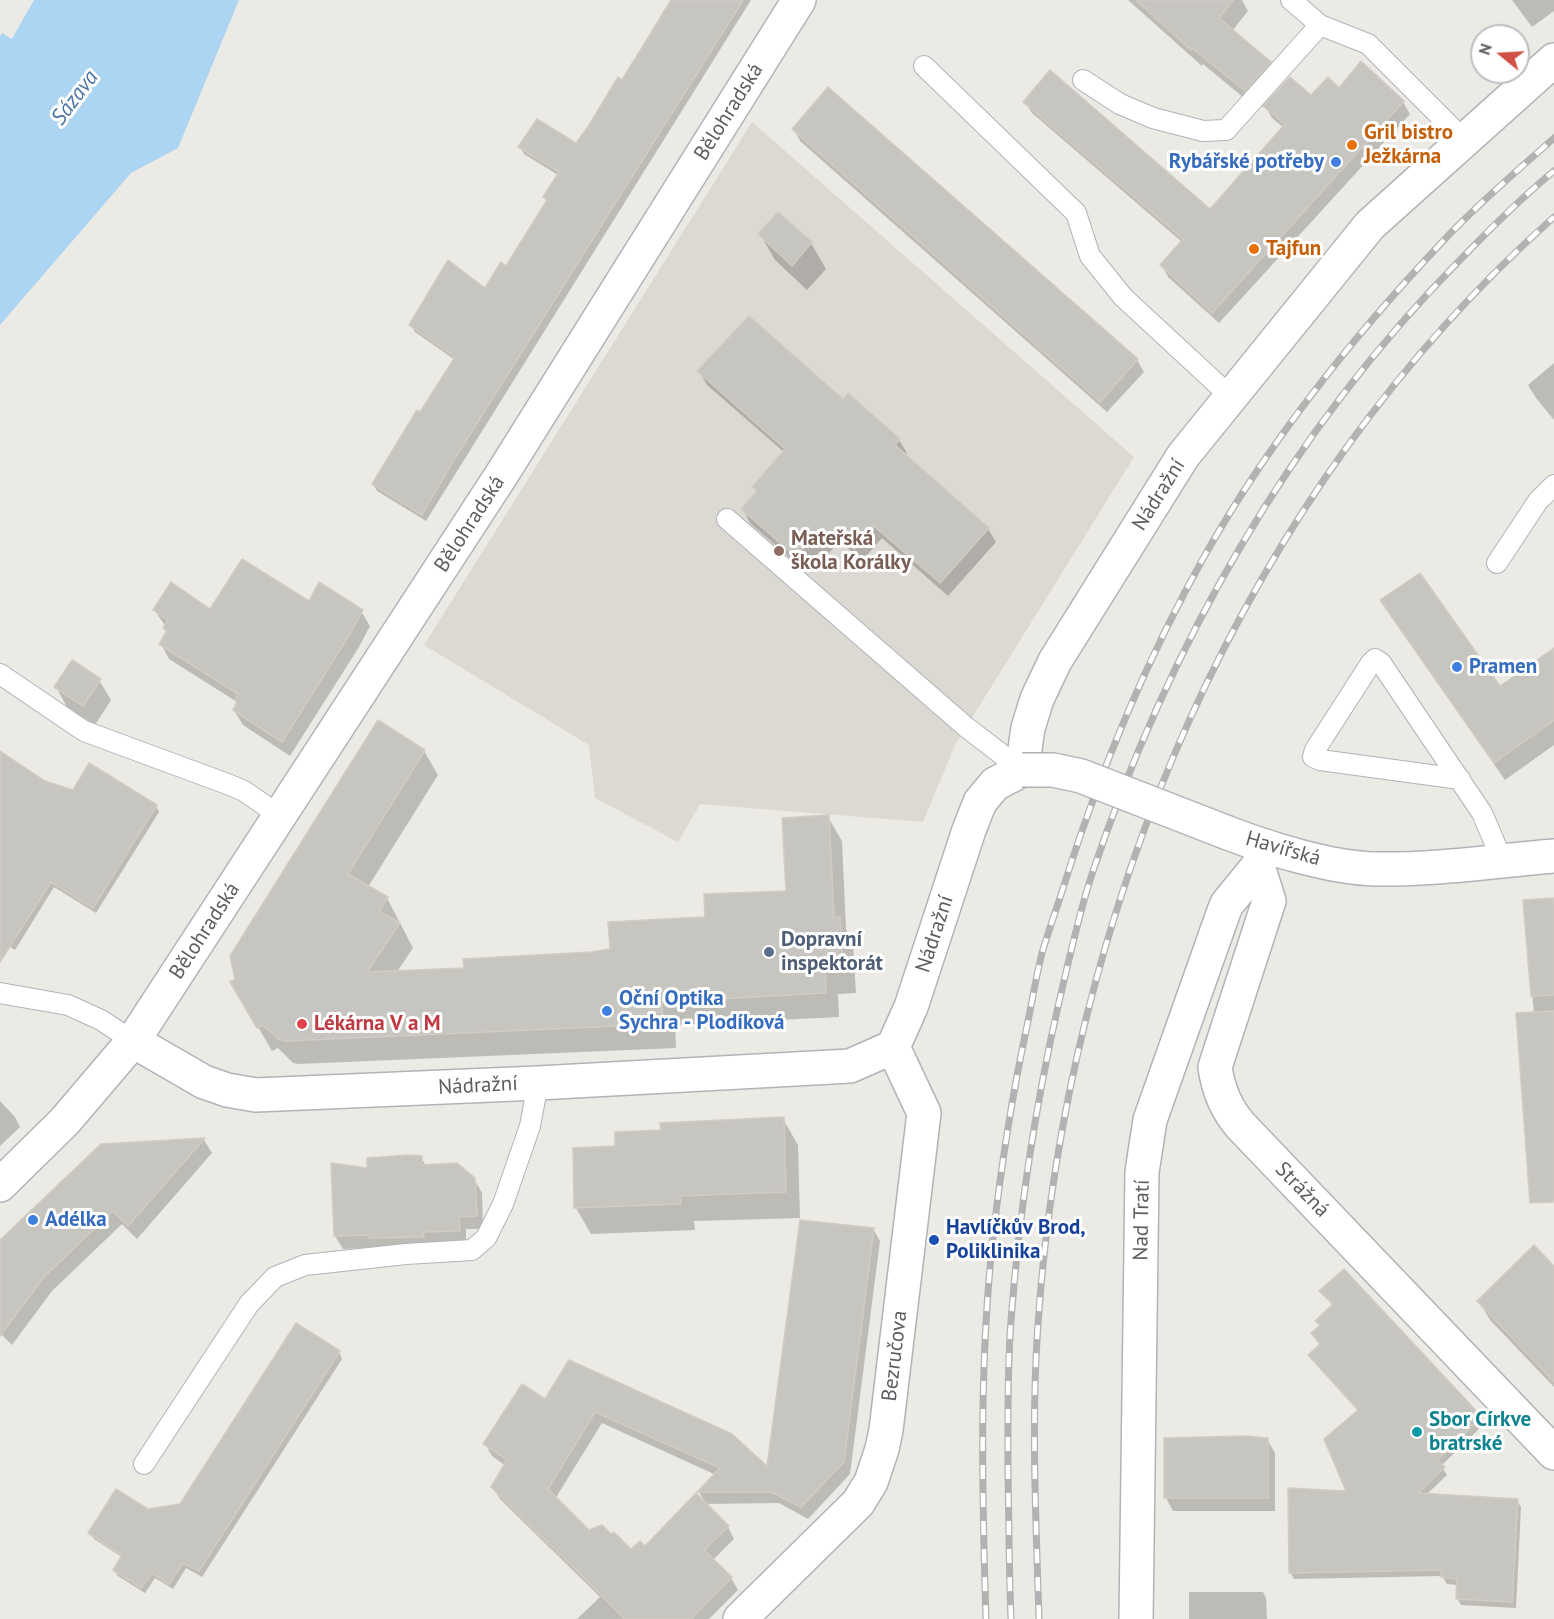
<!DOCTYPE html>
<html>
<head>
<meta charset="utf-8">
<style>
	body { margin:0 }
	#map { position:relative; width:1554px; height:1619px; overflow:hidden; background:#eceae4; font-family:"PT Sans",sans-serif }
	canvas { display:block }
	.north { position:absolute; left:1470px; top:24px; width:60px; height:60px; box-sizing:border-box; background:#fff; border:2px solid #bebfc0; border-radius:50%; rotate:288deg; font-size:16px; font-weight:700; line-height:24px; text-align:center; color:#5c5e62 }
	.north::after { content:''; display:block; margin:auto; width:21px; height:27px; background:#d24f44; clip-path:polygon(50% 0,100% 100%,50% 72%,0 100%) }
</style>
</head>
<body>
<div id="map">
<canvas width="1554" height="1619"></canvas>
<div class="north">N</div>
</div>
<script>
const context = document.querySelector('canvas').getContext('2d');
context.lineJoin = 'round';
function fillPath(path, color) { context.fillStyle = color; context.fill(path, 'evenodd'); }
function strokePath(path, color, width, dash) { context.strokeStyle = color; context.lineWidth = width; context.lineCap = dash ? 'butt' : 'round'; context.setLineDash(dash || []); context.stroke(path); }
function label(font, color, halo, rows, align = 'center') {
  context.font = font + ' "PT Sans",sans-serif'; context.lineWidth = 6; context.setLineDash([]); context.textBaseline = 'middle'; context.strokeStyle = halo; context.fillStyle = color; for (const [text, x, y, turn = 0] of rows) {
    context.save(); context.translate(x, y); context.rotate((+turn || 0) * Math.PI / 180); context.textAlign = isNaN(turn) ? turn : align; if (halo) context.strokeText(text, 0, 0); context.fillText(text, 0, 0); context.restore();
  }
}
fillPath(new Path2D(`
	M 752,122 L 1134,457 L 955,745 L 923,822 L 700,804 L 678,842 L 595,798 L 589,745 L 424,645 Z`), '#dcd9d2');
fillPath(new Path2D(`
	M 34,0 L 239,0 L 178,148 L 131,173 L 0,325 L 0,36 L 2,33 L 12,39 Z`), '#acd4f3');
fillPath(new Path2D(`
	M 672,0 L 751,0 L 426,521 L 377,491 L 373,484 L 455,360 L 415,332 L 411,325 L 486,290 L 507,268 L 548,203 L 545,197 L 558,175 L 524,154 L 520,147 L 576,145 L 623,82 Z
	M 1128,0 L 1242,0 L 1248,11 L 1232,31 L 1270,63 L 1280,80 L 1255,107 L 1203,64 L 1202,66 Z
	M 1512,0 L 1554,0 L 1554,11 L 1532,27 Z
	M 1339,90 L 1403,102 L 1410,114 L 1219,323 L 1168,277 L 1162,265 L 1182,242 L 1032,113 L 1025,102 L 1210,211 L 1284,128 L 1272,118 L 1265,106 Z
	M 794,129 L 1137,360 L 1144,372 L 1107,412 L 800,141 Z
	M 760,234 L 811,243 L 826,269 L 807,290 L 775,260 Z
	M 1554,363 L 1554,420 L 1536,398 L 1528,385 Z
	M 699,371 L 843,401 L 899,440 L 907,453 L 905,455 L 988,529 L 996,542 L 948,596 L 882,538 L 862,561 L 840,541 L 825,557 L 819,552 L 804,570 L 750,523 L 743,509 L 757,493 L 754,487 L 784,452 L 707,385 Z
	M 1382,601 L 1499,689 L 1554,650 L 1554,745 L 1505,780 L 1392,618 Z
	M 310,603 L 361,611 L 370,626 L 359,647 L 290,756 L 243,725 L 234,710 L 237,702 L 169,659 L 161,644 L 167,634 L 164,628 L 166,627 L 155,611 L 211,611 Z
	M 99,680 L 111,700 L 95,725 L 67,707 L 56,687 Z
	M 424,751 L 438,775 L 368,887 L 387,898 L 413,948 L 397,972 L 465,969 L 611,950 L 788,892 L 828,817 L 842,841 L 846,929 L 853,942 L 856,993 L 838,994 L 839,1017 L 675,1025 L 676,1048 L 299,1064 L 293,1063 L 278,1048 L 272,1051 L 232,982 L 237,980 Z
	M 0,753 L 44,782 L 73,791 L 156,806 L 159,812 L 96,913 L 54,887 L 15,950 L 0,941 Z
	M 1554,899 L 1554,1179 L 1534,1014 L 1524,902 Z
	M 0,1101 L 15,1117 L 20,1127 L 0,1146 Z
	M 783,1119 L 798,1145 L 800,1218 L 694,1221 L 695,1230 L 591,1234 L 576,1208 L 616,1147 L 662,1131 Z
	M 204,1140 L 212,1153 L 137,1239 L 122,1224 L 52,1291 L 12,1345 L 0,1333 L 0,1242 L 101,1145 Z
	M 421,1157 L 426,1166 L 474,1179 L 482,1193 L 483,1229 L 466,1229 L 466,1244 L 343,1249 L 335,1236 L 333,1165 L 368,1169 Z
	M 873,1229 L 880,1241 L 850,1474 L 808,1519 L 779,1503 L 706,1504 L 699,1492 L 716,1475 L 602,1423 L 555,1499 L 588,1532 L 631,1552 L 728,1527 L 734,1539 L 713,1560 L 731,1578 L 738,1590 L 709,1619 L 577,1619 L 600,1597 L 500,1499 L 493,1487 L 506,1466 L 492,1456 L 485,1444 L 545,1401 L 570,1362 L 768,1469 Z
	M 1554,1268 L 1554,1387 L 1490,1320 L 1479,1301 Z
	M 1321,1291 L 1481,1417 L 1484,1424 L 1441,1466 L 1447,1475 L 1426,1495 L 1517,1501 L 1521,1507 L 1516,1608 L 1461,1605 L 1457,1598 L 1458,1585 L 1447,1584 L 1442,1576 L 1294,1579 L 1290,1572 L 1348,1492 L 1359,1412 L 1310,1355 L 1321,1345 L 1313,1334 L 1320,1327 L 1317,1321 L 1333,1306 Z
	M 339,1352 L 342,1359 L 202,1577 L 186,1568 L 173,1589 L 155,1578 L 145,1593 L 118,1576 L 114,1570 L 122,1557 L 94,1539 L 90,1533 L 148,1510 L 180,1505 Z
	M 1267,1439 L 1275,1453 L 1275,1511 L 1173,1511 L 1166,1498 Z
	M 1189,1592 L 1263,1592 L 1266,1598 L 1267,1619 L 1189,1619 Z`), '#0003');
const building = new Path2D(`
	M 671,0 L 743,0 L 452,463 L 422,515 L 372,484 L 417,410 L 420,412 L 455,357 L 409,325 L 448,260 L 485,288 L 501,262 L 506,266 L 547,200 L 543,197 L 559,172 L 518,147 L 537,119 L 576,143 L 589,125 L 618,77 L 622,80 Z
	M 1136,0 L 1233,0 L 1219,18 L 1271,62 L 1245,91 L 1192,48 L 1191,50 Z
	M 1361,61 L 1404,101 L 1212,313 L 1160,265 L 1183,239 L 1023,102 L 1050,70 L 1210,209 L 1285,124 L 1263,106 L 1290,77 L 1311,95 L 1328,77 L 1339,88 Z
	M 828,87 L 1138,359 L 1100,402 L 792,129 Z
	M 778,212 L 812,242 L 792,266 L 758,234 Z
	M 749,316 L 843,399 L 848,393 L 900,439 L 895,445 L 989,528 L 940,583 L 874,526 L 854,549 L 832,529 L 817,545 L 811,540 L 796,557 L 741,509 L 757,491 L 752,487 L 785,449 L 697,371 Z
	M 242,559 L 309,601 L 319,582 L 363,610 L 351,632 L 282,742 L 233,710 L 237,702 L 235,700 L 238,694 L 159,644 L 167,631 L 163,628 L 168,620 L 153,610 L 171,582 L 210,609 Z
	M 1420,573 L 1500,686 L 1554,648 L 1554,720 L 1494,763 L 1380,600 Z
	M 72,660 L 101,679 L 83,706 L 54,687 Z
	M 378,720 L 425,750 L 348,874 L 388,897 L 379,911 L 400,923 L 367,972 L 464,968 L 463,959 L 591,952 L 610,949 L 608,922 L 705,917 L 704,894 L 786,891 L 782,818 L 829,815 L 834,917 L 840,917 L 843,970 L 825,970 L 826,993 L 662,1002 L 663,1024 L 285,1041 L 278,1039 L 263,1025 L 257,1028 L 230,982 L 235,979 L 230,956 Z
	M 0,751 L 45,781 L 73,790 L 89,763 L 157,805 L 93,908 L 51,882 L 0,962 Z
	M 1554,898 L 1554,995 L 1531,996 L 1523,900 Z
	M 1554,1011 L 1554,1202 L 1530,1203 L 1516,1013 Z
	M 784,1117 L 786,1192 L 680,1196 L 681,1204 L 574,1208 L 573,1148 L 615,1146 L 615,1132 L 661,1130 L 660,1123 Z
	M 205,1138 L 128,1226 L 113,1211 L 44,1277 L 0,1336 L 0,1240 L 101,1144 Z
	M 408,1155 L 422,1156 L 422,1165 L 457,1163 L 475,1178 L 477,1216 L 459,1217 L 460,1231 L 423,1232 L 424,1237 L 369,1238 L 369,1235 L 334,1236 L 331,1163 L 367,1168 L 367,1158 Z
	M 800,1220 L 874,1228 L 844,1462 L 801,1507 L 771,1492 L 697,1492 L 720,1468 L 595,1412 L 548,1489 L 589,1530 L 602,1525 L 611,1534 L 614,1532 L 631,1549 L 640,1541 L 645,1546 L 696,1493 L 729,1526 L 704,1550 L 732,1577 L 691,1619 L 625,1619 L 491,1487 L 507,1460 L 483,1444 L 522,1384 L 545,1399 L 569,1360 L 732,1434 L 767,1466 Z
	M 1534,1245 L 1554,1266 L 1554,1382 L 1477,1301 Z
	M 1344,1269 L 1482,1417 L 1437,1460 L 1445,1467 L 1418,1493 L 1518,1499 L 1512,1602 L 1456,1599 L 1457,1579 L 1441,1577 L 1442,1570 L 1289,1573 L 1288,1488 L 1346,1491 L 1324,1439 L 1358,1410 L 1308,1355 L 1320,1344 L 1311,1333 L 1320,1325 L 1315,1321 L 1333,1304 L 1319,1291 Z
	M 296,1323 L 340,1351 L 199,1571 L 183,1563 L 169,1584 L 152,1573 L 141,1588 L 113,1570 L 122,1555 L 88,1533 L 116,1489 L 148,1509 L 180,1504 Z
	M 1246,1436 L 1268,1438 L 1268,1498 L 1164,1498 L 1164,1438 Z`);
fillPath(building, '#c7c5c0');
strokePath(building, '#d0ccc3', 1.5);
const service = new Path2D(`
	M 1291,0 L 1320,25
	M 924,66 L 1076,213 L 1090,256 L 1123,297 L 1231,397
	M 1083,80 L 1120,104 L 1153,118 L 1203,131 L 1226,130 L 1320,25 L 1368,44 L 1464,140
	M 727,519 L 966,727 L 1022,770
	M 1497,563 L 1538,501 L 1554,485
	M 0,674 L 84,731 L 230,785 L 244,791 L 280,816
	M 1460,779 L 1320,760 L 1313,757 L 1315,750 L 1371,663 L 1375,659 L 1381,663 L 1482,813 L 1502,860
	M 0,993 L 68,1005 L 101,1020 L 133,1041
	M 144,1464 L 249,1304 L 275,1277 L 305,1265 L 406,1254 L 472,1250 L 486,1238 L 503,1204 L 530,1126 L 538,1083`);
const minor = new Path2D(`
	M 1022,770 L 1028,728 L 1037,699 L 1055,661 L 1183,456 L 1370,225 L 1554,60
	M 1258,866 L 1269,901 L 1215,1067 C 1218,1089 1226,1109 1241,1126 L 1554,1453
	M 740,1619 L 858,1503 L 871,1482 L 882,1449 L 886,1430 L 924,1113 L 893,1047
	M 1136,1619 L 1142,1172 L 1150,1120 L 1224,911 L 1227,904 L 1258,866 L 1264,847`);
const tertiary = new Path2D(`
	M 1228,833 C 1270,849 1331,868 1375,869 C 1435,870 1495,861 1554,856
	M 133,1041 L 204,1082 L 227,1090 L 256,1095 L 538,1083 L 850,1066 L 893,1047 L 911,1007 L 969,830 L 980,802 L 995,784 L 1022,770
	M 0,1185 L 65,1121 L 133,1041 L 502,474 L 799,0`);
strokePath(service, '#b1b3b7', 22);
strokePath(minor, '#b1b3b7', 36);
strokePath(tertiary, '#b1b3b7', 36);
strokePath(service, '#fff', 20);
strokePath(minor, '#fff', 33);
strokePath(tertiary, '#fff', 33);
const rail = new Path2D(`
	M 986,1619 C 982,1493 979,1364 993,1238 C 1001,1167 1012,1096 1027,1026 C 1032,1002 1036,977 1042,953 C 1049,929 1058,905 1065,882 C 1101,768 1147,659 1205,555 C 1270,440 1354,335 1445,239 C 1479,203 1517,171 1554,138
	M 1011,1619 C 1009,1571 1009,1522 1008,1474 C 1008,1423 1007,1371 1011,1321 C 1019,1213 1035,1107 1059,1002 C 1069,960 1078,918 1091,877 C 1168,647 1289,433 1460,260 C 1490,229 1521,198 1554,171
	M 1039,1619 C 1036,1521 1031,1422 1038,1324 C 1066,913 1242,493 1554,217`);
strokePath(rail, '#b1b2b2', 7);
strokePath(rail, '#fff', 4.5, [14]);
const tertiaryBridge = new Path2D(`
	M 1022,770 L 1053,770 L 1081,776 L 1228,833`);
strokePath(tertiaryBridge, '#b1b3b7', 36, []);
strokePath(tertiaryBridge, '#fff', 33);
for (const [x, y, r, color] of [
	[1352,145,6,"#e8710a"],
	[1336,162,6,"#3f7fe0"],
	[1254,249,6,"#e8710a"],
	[779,551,6,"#8d6e63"],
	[1457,667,6,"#3f7fe0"],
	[769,952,6,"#5c6f8a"],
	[607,1011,6,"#3f7fe0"],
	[302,1024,6,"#e0444e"],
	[33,1220,6,"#3f7fe0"],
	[934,1240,6,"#1a4fb4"],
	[1417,1432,6,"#0f9aa8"]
]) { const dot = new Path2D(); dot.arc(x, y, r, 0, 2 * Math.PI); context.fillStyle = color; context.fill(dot); strokePath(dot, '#fff', 2); }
label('21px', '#5c5e62', '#fff', [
	["Bělohradská",729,112,-58],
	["Nádražní",1159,495,-58],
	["Bělohradská",470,524,-57],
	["Havířská",1283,849,16],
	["Bělohradská",205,931,-57],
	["Nádražní",935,934,-72],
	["Nádražní",478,1086,-3],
	["Strážná",1302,1190,46],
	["Nad Tratí",1142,1220,-89],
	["Bezručova",895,1356,-83]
]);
label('bold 21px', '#c56008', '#fff', [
	["Gril bistro",1364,133],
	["Ježkárna",1364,157],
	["Tajfun",1266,249]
], 'left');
label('bold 21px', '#366cbe', '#fff', [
	["Rybářské potřeby",1324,162,"right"],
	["Pramen",1469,667],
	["Oční Optika",619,999],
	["Sychra - Plodíková",619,1023],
	["Adélka",45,1220]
], 'left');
label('bold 21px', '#785e54', '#fff', [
	["Mateřská",791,539],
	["škola Korálky",791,563]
], 'left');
label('bold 21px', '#4e5e75', '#fff', [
	["Dopravní",781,940],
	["inspektorát",781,964]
], 'left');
label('bold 21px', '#be3a42', '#fff', [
	["Lékárna V a M",314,1024]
], 'left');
label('bold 21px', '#164399', '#fff', [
	["Havlíčkův Brod,",946,1228],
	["Poliklinika",946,1252]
], 'left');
label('bold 21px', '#0d838f', '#fff', [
	["Sbor Církve",1429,1420],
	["bratrské",1429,1444]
], 'left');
label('italic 22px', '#4c76a3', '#fff', [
	["Sázava",75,98,-53]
]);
</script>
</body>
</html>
